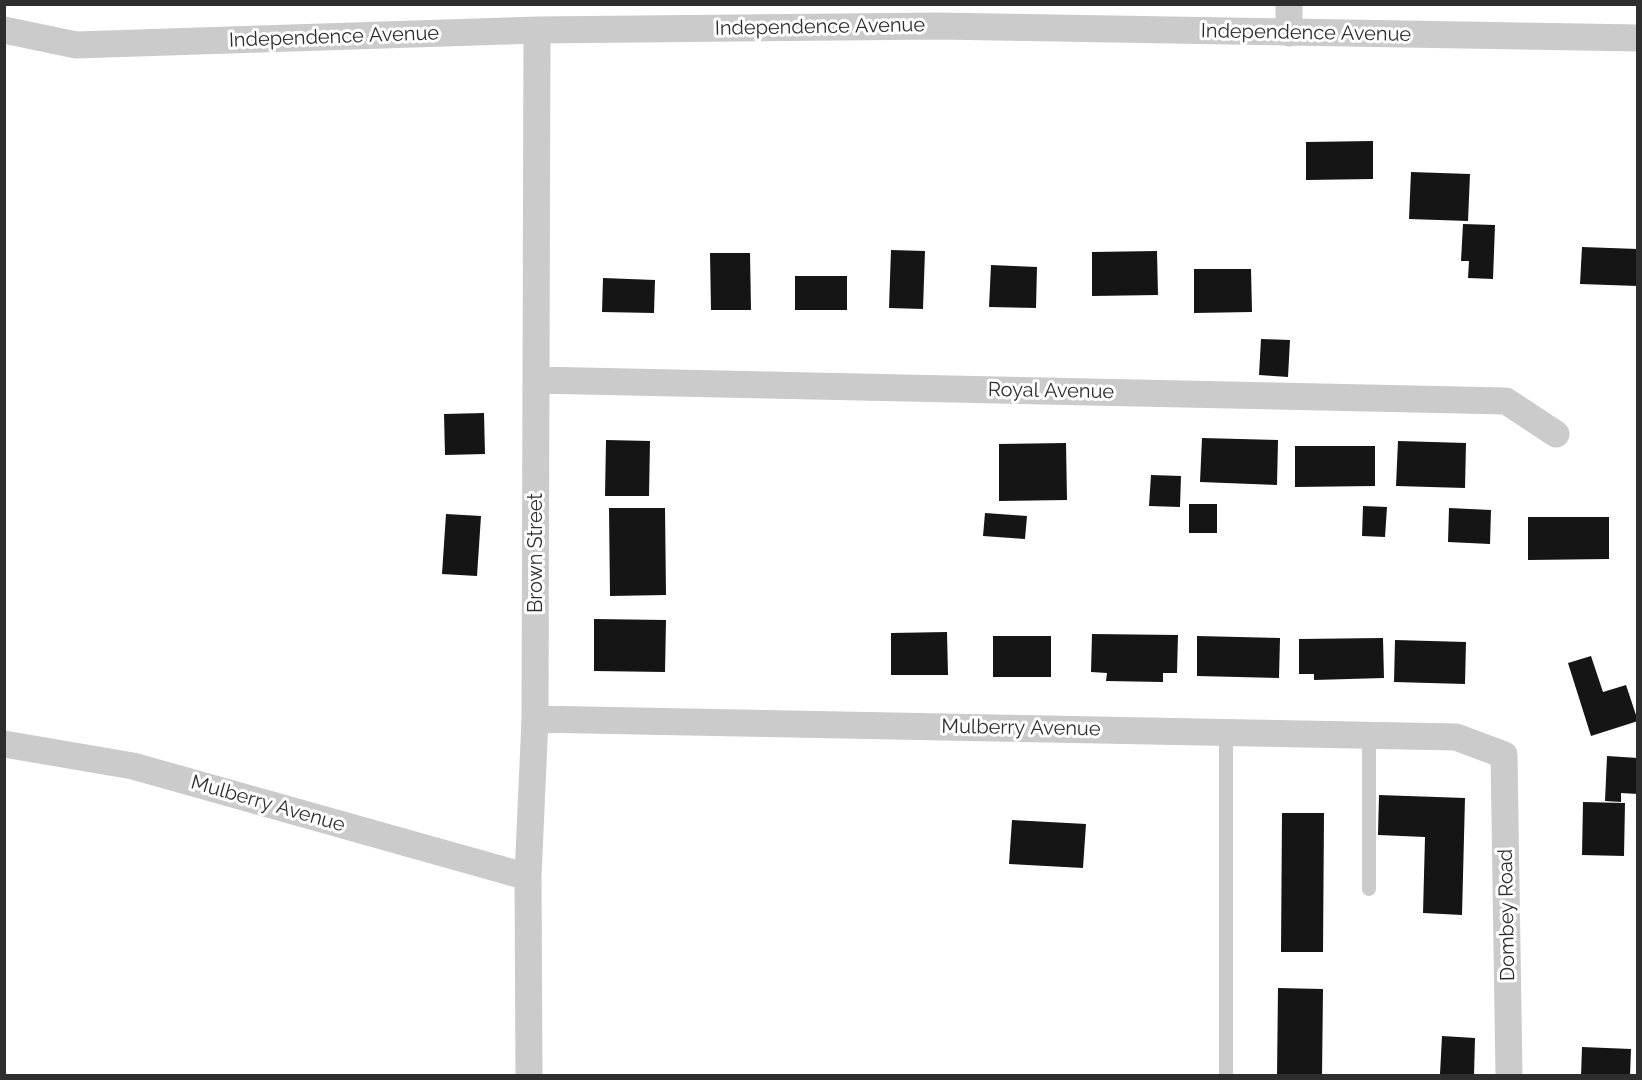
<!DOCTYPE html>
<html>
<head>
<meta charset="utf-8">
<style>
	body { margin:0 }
	#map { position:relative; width:1642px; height:1080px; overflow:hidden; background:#fff; font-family:Raleway,sans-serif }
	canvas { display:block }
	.frame { position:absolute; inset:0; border:6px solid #2e2e2e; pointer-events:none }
</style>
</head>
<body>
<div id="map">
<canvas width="1642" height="1080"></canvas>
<div class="frame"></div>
</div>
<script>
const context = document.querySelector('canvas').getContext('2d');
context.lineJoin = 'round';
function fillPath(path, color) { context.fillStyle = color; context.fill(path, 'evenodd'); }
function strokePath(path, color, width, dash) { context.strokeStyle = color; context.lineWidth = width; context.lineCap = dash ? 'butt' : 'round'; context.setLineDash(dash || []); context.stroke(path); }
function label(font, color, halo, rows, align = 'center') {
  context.font = font + ' Raleway,sans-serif'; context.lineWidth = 6; context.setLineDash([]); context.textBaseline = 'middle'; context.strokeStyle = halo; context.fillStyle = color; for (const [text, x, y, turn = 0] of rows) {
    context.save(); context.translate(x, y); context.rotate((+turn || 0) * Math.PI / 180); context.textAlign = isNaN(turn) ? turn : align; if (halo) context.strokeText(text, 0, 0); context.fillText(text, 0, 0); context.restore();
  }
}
fillPath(new Path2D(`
	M 1373,141 L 1373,179 L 1306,180 L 1306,142 Z
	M 1411,172 L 1470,174 L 1468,221 L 1409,219 Z
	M 1463,224 L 1495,225 L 1493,279 L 1468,278 L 1469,261 L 1461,261 Z
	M 1582,247 L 1638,249 L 1638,286 L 1580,284 Z
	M 891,250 L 925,251 L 923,309 L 889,308 Z
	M 1157,251 L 1158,295 L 1092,296 L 1092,252 Z
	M 710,253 L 750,253 L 751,310 L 711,310 Z
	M 991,265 L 1037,267 L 1036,308 L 989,307 Z
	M 1194,269 L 1251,269 L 1252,312 L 1194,313 Z
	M 795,276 L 847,276 L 847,310 L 795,310 Z
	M 603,278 L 655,280 L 654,313 L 602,312 Z
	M 1261,339 L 1290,340 L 1288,377 L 1259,375 Z
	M 484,413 L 485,454 L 445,455 L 444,414 Z
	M 1202,438 L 1278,440 L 1277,485 L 1200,482 Z
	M 606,440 L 650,441 L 649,496 L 605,496 Z
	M 1398,441 L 1466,443 L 1465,488 L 1396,486 Z
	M 1066,443 L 1067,500 L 999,501 L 999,444 Z
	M 1295,446 L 1375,446 L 1375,486 L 1295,487 Z
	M 1151,475 L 1181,476 L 1180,507 L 1149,506 Z
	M 1189,504 L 1217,504 L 1217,533 L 1189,533 Z
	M 1363,506 L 1387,507 L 1385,537 L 1362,536 Z
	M 609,508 L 665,508 L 666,595 L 610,596 Z
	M 1449,508 L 1491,510 L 1490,544 L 1448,542 Z
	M 985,513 L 1027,516 L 1025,539 L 983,536 Z
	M 446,514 L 481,516 L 477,576 L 442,574 Z
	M 1528,517 L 1609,517 L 1609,559 L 1528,560 Z
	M 594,619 L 666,620 L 665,672 L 594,671 Z
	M 947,632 L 948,675 L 891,675 L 891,633 Z
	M 1092,634 L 1178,635 L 1177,673 L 1163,673 L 1163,682 L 1106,681 L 1107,673 L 1091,672 Z
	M 993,636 L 1051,636 L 1051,677 L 993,677 Z
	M 1197,636 L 1280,638 L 1279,678 L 1197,676 Z
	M 1383,638 L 1384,678 L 1314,680 L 1314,674 L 1299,674 L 1299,639 Z
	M 1395,640 L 1466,642 L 1465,684 L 1394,682 Z
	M 1591,656 L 1603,692 L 1626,685 L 1638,721 L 1591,736 L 1568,663 Z
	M 1607,756 L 1638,758 L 1638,794 L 1621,793 L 1621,802 L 1605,801 Z
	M 1379,795 L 1465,798 L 1462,915 L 1423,913 L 1425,837 L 1378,835 Z
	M 1583,802 L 1625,803 L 1624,856 L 1582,855 Z
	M 1282,813 L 1324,813 L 1323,952 L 1281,952 Z
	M 1012,820 L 1086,824 L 1083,868 L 1009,864 Z
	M 1278,988 L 1323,989 L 1322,1076 L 1277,1076 Z
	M 1442,1036 L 1475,1038 L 1474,1076 L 1440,1074 Z
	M 1582,1047 L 1631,1049 L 1630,1076 L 1581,1076 Z`), '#151515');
strokePath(new Path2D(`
	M 1226,732 L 1226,1076
	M 1369,889 L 1369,735`), '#cbcbcb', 14);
strokePath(new Path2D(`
	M 1289,4 L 1289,33
	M 4,30 L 76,45 L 537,30 L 938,26 L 1638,38
	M 536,380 L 1506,401 L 1556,434
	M 535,719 L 1456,737 L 1504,755 L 1509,1076
	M 4,744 L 133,766 L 528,877
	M 529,1076 L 528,877 L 535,719 L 537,30`), '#cbcbcb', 27);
label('20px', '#2e2e2e', '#fff', [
	["Independence Avenue",820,27,-1],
	["Independence Avenue",1306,33,1],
	["Independence Avenue",334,37,-2],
	["Royal Avenue",1051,391,1],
	["Brown Street",536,553,-90],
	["Mulberry Avenue",1021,728,1],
	["Mulberry Avenue",268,804,16],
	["Dombey Road",1507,915,-91]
]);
</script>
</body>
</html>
